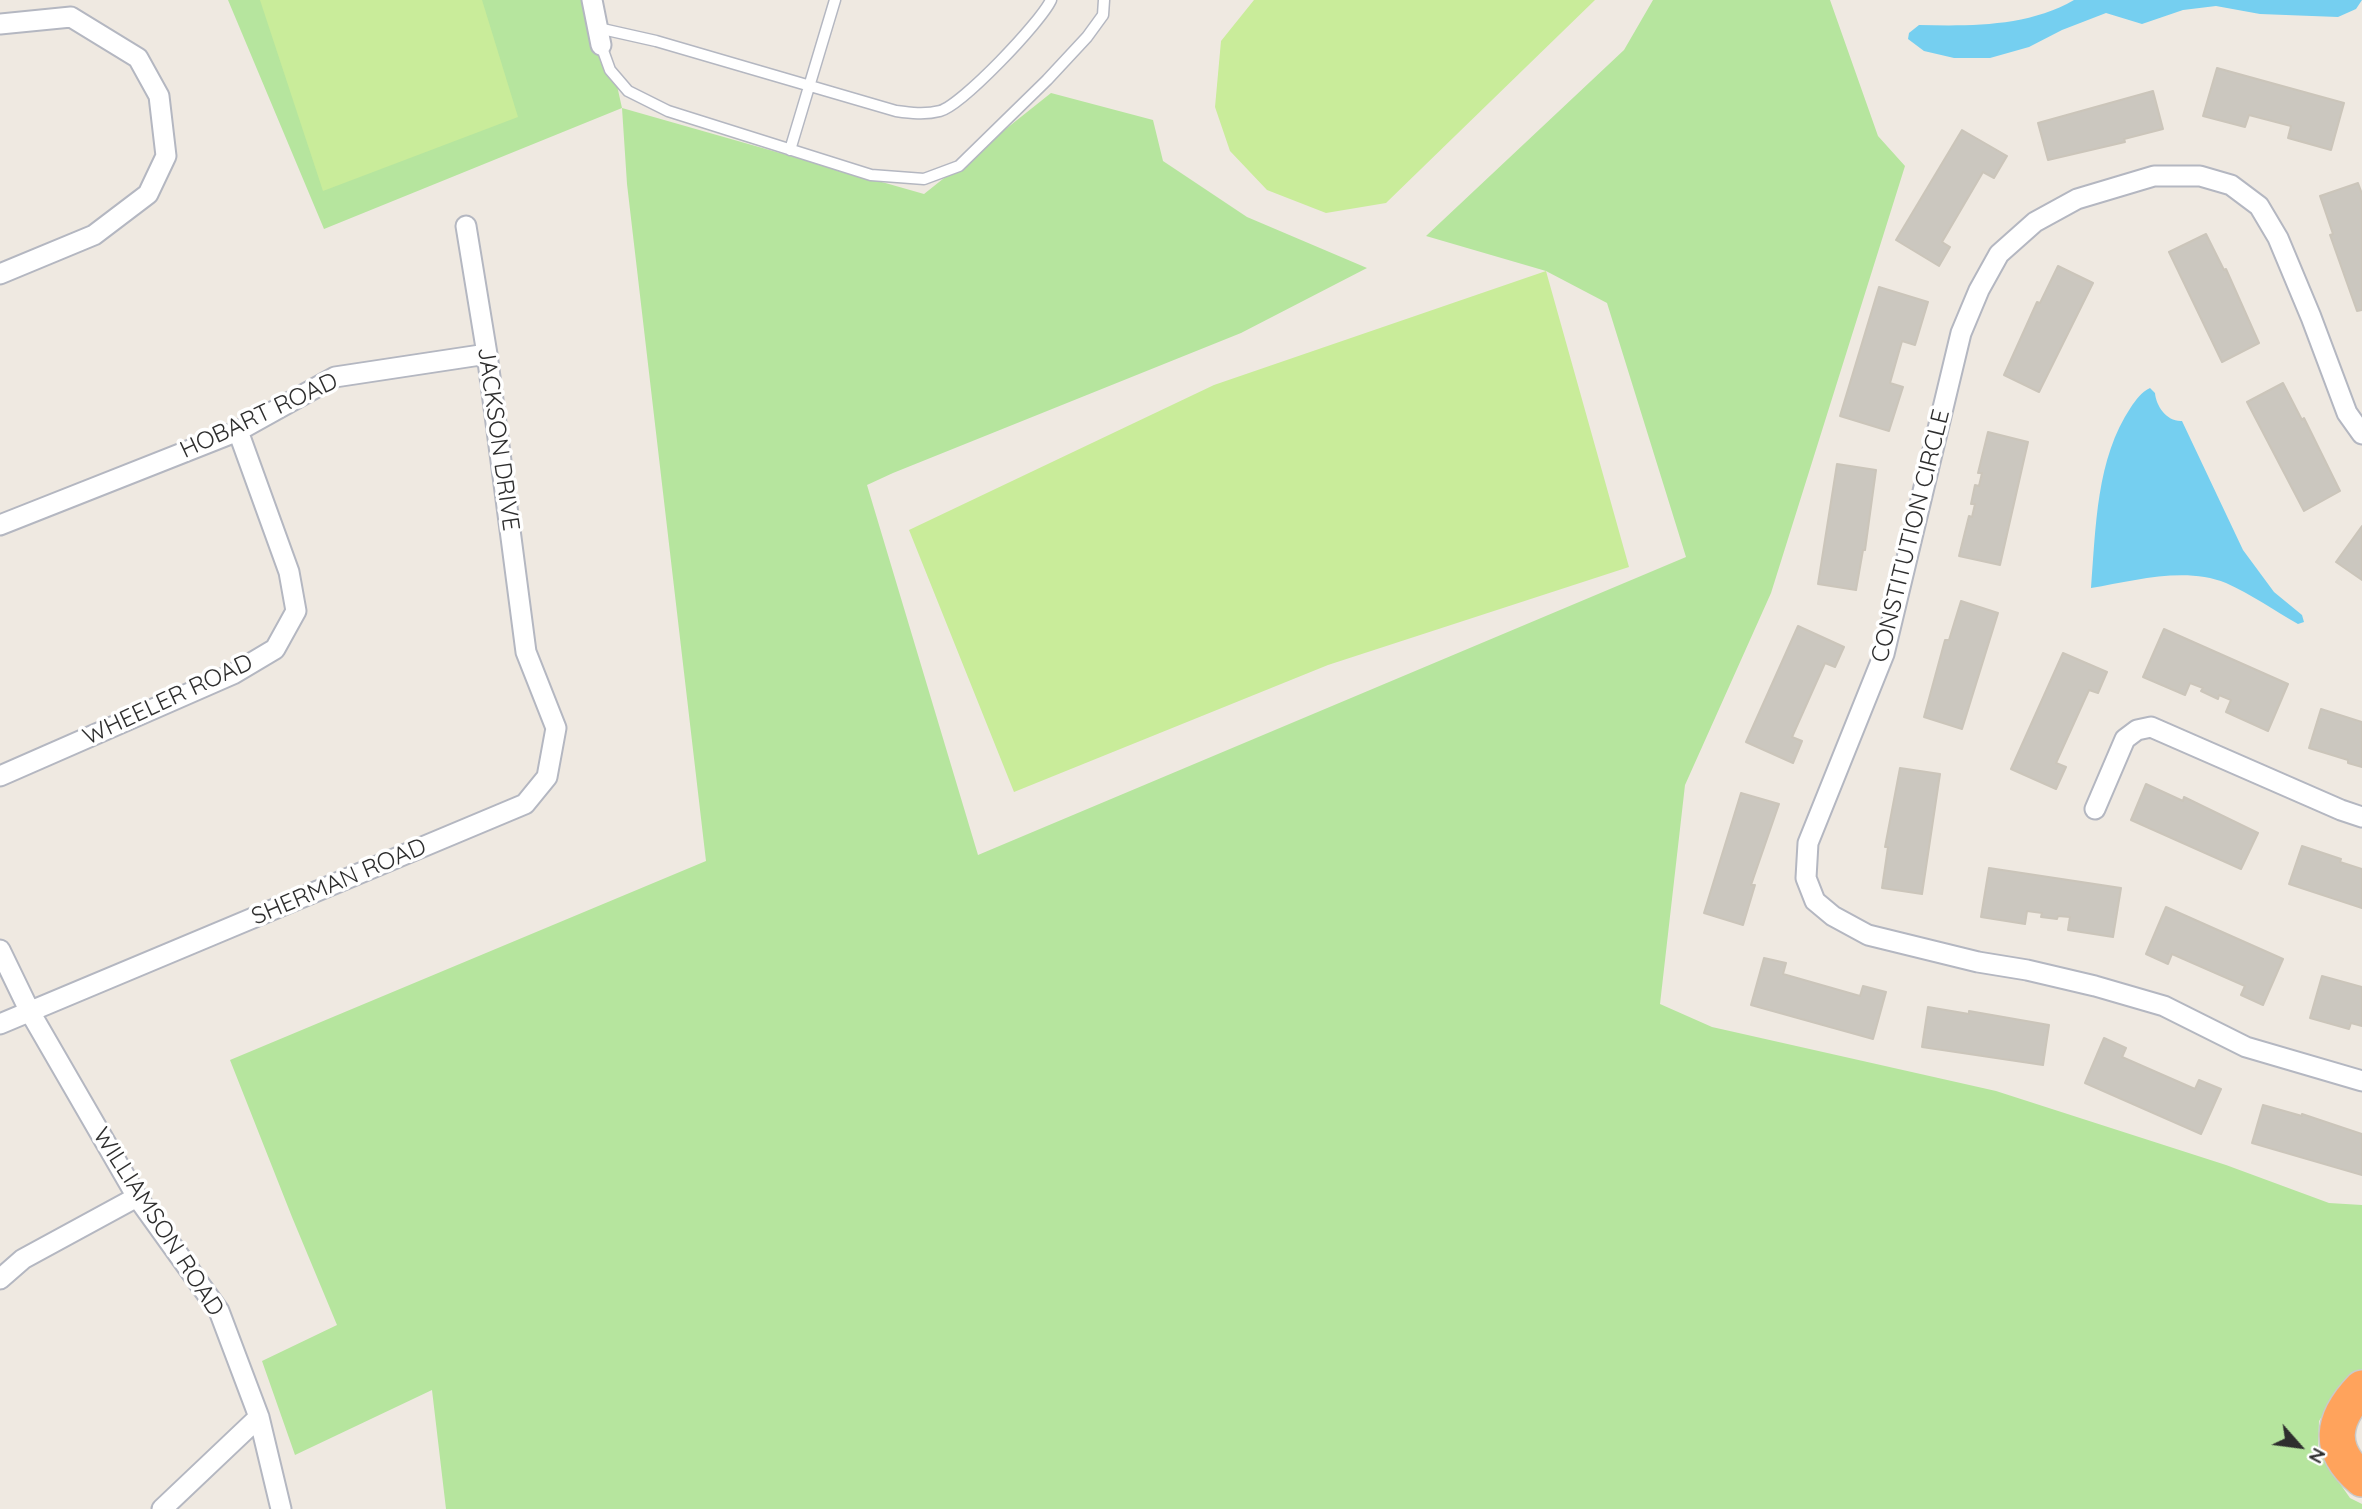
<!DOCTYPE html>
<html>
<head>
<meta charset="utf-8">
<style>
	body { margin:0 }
	#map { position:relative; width:2362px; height:1509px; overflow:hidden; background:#efe9e1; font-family:Quicksand,sans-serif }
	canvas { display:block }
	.north { position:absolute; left:2264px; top:1411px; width:70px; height:70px; -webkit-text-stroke:5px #fff; paint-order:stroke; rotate:118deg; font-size:19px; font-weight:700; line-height:28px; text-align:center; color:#2e2e2e }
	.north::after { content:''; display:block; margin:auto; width:24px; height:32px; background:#2e2e2e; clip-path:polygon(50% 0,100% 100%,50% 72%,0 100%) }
</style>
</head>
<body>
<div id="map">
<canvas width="2362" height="1509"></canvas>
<div class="north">N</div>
</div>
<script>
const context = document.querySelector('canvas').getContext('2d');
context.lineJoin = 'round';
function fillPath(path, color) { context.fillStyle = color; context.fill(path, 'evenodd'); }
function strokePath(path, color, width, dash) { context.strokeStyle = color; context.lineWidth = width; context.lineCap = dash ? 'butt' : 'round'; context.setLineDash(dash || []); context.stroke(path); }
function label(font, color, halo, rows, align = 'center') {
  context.font = font + ' Quicksand,sans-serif'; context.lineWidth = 7; context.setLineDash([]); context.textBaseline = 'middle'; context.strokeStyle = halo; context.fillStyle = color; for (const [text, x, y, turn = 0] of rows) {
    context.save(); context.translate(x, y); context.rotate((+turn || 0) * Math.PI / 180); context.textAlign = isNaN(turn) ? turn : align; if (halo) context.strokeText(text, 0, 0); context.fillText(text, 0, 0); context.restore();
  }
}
fillPath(new Path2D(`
	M 228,0 L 598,0 L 622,108 L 924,194 L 1051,93 L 1153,120 L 1163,161 L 1247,217 L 1367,268 L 1241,333 L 893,473 L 867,485 L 978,855 L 1686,557 L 1607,303 L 1546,271 L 1426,236 L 1624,50 L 1653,0 L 1830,0 L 1878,136 L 1905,166 L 1771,593 L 1685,785 L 1660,1004 L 1712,1027 L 1996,1091 L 2226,1165 L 2329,1203 L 2362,1205 L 2362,1369 L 2344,1383 L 2319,1421 L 2318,1452 L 2350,1498 L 2362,1504 L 2362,1509 L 446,1509 L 432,1390 L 295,1455 L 262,1361 L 337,1325 L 292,1217 L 230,1060 L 706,861 L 627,184 L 622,108 L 324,229 Z`), '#b6e59e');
fillPath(new Path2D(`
	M 260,0 L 482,0 L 518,117 L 323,191 Z
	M 1254,0 L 1595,0 L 1386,203 L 1326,213 L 1267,190 L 1230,151 L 1215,107 L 1221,41 Z
	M 1546,271 L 1629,567 L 1328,665 L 1014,792 L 909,530 L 1214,385 Z`), '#c9ec9a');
fillPath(new Path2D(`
	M 2074,0 L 2362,0 L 2356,9 L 2338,17 L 2260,14 L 2216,6 L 2183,10 L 2142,24 L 2106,13 L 2062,30 L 2029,47 L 1990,58 L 1954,58 L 1924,51 L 1908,39 L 1909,33 L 1919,25 C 1971,26 2027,27 2074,0 Z
	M 2150,388 L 2155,393 C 2156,406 2167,422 2182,421 L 2243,550 L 2274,592 L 2302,615 L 2304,622 L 2298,624 C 2275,611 2251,594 2226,583 C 2185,566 2133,581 2091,588 C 2096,527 2096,459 2131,407 C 2136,400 2141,392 2150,388 Z`), '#75cff0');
const building = new Path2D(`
	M 2217,68 L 2344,103 L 2331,150 L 2288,138 L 2291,126 L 2249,115 L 2245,127 L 2203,116 Z
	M 2153,91 L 2163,129 L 2124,139 L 2125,142 L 2048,160 L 2038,123 Z
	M 1962,130 L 2007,156 L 1994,178 L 1983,172 L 1942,242 L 1950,247 L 1939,266 L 1896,240 Z
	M 2358,183 L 2362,194 L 2362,310 L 2357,311 L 2330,235 L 2333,234 L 2320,196 Z
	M 2206,234 L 2224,270 L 2226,269 L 2259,343 L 2222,362 L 2169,252 Z
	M 2058,266 L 2093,283 L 2039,392 L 2004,375 L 2037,302 L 2040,303 Z
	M 1879,287 L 1928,302 L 1915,345 L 1902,341 L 1890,383 L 1903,387 L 1889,431 L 1840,416 Z
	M 2283,383 L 2302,420 L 2304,418 L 2340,491 L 2304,511 L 2247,402 Z
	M 1988,432 L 2028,442 L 2000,565 L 1959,556 L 1969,516 L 1972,517 L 1975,504 L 1971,504 L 1975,485 L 1979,486 L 1982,473 L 1978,473 Z
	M 1837,464 L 1876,470 L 1865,550 L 1863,550 L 1856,590 L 1818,584 Z
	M 2362,526 L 2362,580 L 2336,562 Z
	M 1961,601 L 1998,613 L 1962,729 L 1924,717 L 1945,640 L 1949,640 Z
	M 1798,626 L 1844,647 L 1835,667 L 1825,663 L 1792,737 L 1802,741 L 1793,763 L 1746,742 Z
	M 2164,629 L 2288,684 L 2268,731 L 2226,712 L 2231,700 L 2219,695 L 2218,699 L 2201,691 L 2203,688 L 2190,683 L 2185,695 L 2143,677 Z
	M 2063,653 L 2107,672 L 2098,693 L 2089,690 L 2056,763 L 2066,767 L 2056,789 L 2011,769 Z
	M 2321,709 L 2362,722 L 2362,767 L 2348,763 L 2348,760 L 2309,748 Z
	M 1900,768 L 1940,774 L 1922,894 L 1882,888 L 1888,847 L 1885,847 Z
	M 2146,784 L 2183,801 L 2184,797 L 2258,833 L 2241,869 L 2131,820 Z
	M 1741,793 L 1779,804 L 1751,885 L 1755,885 L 1743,925 L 1704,913 Z
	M 2302,846 L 2341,859 L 2340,862 L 2362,869 L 2362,908 L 2289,884 Z
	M 1989,868 L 2121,888 L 2113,937 L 2068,930 L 2070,917 L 2058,916 L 2057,919 L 2041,917 L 2042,913 L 2027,911 L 2025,924 L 1981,917 Z
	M 2166,907 L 2283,959 L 2263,1005 L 2241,995 L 2245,986 L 2172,954 L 2168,964 L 2146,954 Z
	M 1764,958 L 1786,963 L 1783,974 L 1860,996 L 1863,986 L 1886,992 L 1873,1039 L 1751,1005 Z
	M 2322,976 L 2362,987 L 2362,1026 L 2351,1023 L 2349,1029 L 2310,1018 Z
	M 1928,1007 L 1969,1014 L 1969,1011 L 2049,1025 L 2043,1065 L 1922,1047 Z
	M 2104,1038 L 2126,1048 L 2122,1057 L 2195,1089 L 2199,1080 L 2221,1089 L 2201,1134 L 2085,1083 Z
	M 2263,1105 L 2302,1116 L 2302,1114 L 2362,1134 L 2362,1175 L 2252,1143 Z`);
fillPath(building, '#cbc7bf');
strokePath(building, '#cbc5ba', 2);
const lane = new Path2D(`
	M 598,28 L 656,41 L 896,111 C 910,113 925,115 940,111 C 962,105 1041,22 1051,0
	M 601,45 L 610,70 L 628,91 L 668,111 L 871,175 L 924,179 L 959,166 L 1047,80 L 1087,37 L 1103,15 L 1104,0
	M 790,150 L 835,0`);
const street = new Path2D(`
	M 592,0 L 601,45
	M 0,24 L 71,17 L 138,58 L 159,96 L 166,156 L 148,194 L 94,235 L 0,274
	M 2362,434 L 2347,413 L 2311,317 L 2278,238 L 2259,206 L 2231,185 L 2200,176 L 2154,176 L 2077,199 L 2035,222 L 1999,254 L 1979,290 L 1961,333 L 1884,654 L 1808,843 L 1806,878 L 1815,901 L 1833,916 L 1868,935 L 1978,962 L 2027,970 L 2095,986 L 2164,1006 L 2246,1047 L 2362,1081
	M 0,525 L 238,431 L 335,377 L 487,354
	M 0,776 L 233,674 L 275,649 L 296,611 L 289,572 L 238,431
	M 2095,809 L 2125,739 L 2137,730 L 2151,727 L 2341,810 L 2362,817
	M 0,950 L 30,1012 L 137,1197 L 219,1311 L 259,1417 L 281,1509
	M 0,1024 L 525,804 L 547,777 L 556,728 L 526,652 L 487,354 L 466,226
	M 0,1279 L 23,1259 L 137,1197
	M 162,1509 L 259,1417`);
const highway = new Path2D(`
	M 2362,1388 C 2332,1419 2326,1449 2362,1479`);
strokePath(lane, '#b4b7c1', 13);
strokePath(street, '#b4b7c1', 23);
strokePath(highway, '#c9c9c9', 38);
strokePath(lane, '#fff', 10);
strokePath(street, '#fff', 19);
strokePath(highway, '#ffa35c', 35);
label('24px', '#2e2e2e', '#fff', [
	["HOBART ROAD",259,416,-25],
	["JACKSON DRIVE",498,439,82],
	["CONSTITUTION CIRCLE",1911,536,-76],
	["WHEELER ROAD",168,700,-25],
	["SHERMAN ROAD",339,882,-23],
	["WILLIAMSON ROAD",158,1222,57]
]);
</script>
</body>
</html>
